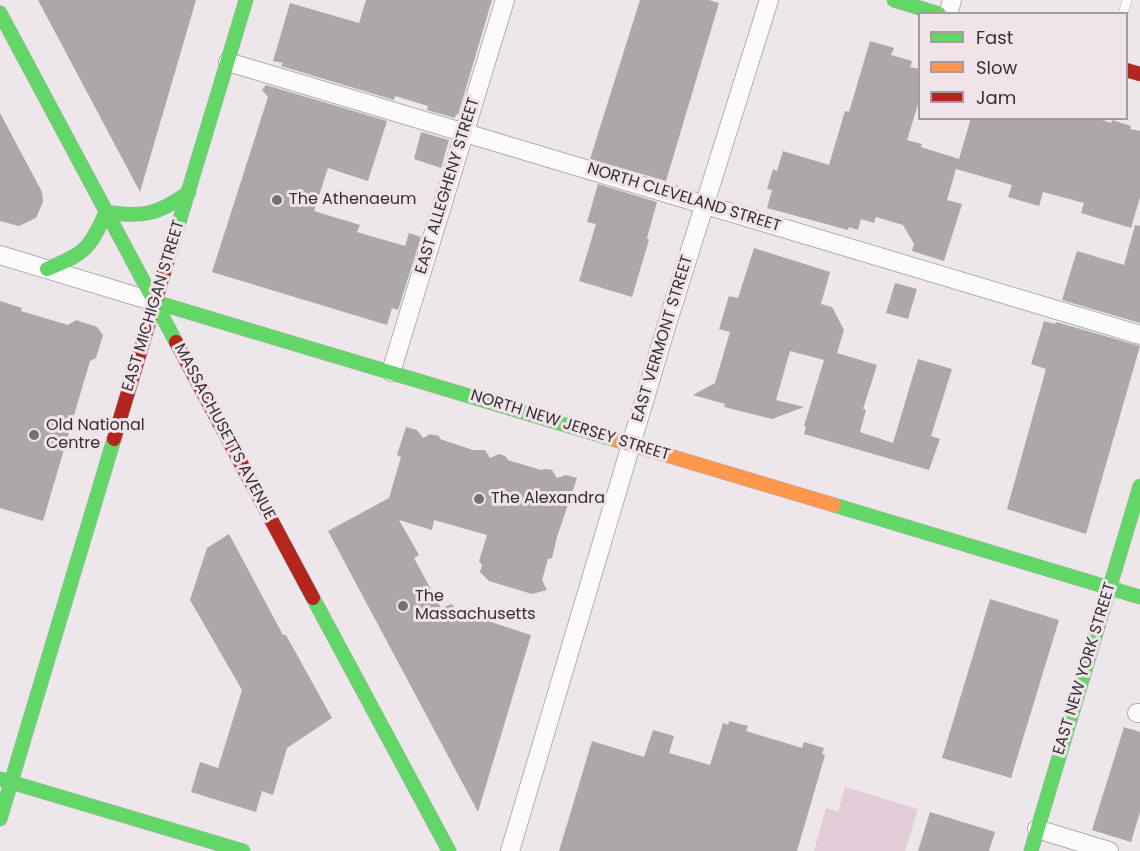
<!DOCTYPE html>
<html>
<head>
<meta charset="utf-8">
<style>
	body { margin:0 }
	#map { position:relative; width:1140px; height:851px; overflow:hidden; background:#ede6ea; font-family:Poppins,sans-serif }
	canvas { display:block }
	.legend { position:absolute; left:918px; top:12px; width:210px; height:108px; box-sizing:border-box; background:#f0e3ea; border:2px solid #a59ca1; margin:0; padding:8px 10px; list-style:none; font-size:18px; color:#353133 }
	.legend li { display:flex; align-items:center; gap:12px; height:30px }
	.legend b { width:30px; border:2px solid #a59ca1 }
</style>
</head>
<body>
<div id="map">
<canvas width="1140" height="851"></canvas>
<ul class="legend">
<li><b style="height:8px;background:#63d668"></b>Fast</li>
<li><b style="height:8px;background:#ff974d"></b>Slow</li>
<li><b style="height:8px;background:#b3261e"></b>Jam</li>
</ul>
</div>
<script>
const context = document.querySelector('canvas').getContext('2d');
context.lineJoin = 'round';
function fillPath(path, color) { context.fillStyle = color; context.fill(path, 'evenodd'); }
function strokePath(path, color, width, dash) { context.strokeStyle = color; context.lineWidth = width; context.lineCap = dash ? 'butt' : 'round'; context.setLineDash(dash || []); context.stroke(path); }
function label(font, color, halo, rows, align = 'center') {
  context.font = font + ' Poppins,sans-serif'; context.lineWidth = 6; context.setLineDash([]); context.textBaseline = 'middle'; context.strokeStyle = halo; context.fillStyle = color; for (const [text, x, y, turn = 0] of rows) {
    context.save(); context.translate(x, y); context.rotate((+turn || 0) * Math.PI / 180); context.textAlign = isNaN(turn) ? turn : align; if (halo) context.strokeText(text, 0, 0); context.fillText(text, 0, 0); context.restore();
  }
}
fillPath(new Path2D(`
	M 845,787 L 918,809 L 905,851 L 814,851 L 826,808 L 838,812 Z`), '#e1ccd7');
fillPath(new Path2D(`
	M 38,0 L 196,0 L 140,192 Z
	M 366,0 L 492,0 L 458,115 L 456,114 L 455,118 L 427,110 L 428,106 L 395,96 L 394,100 L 281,66 L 283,63 L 273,61 L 290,3 L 359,23 Z
	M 640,0 L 709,0 L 719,3 L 666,181 L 590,159 Z
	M 870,41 L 894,48 L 891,55 L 912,61 L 910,67 L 920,69 L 920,98 L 907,140 L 922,144 L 921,147 L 959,159 L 971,118 L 1097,118 L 1111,123 L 1112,120 L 1131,126 L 1130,129 L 1140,131 L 1140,197 L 1131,228 L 1081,213 L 1084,203 L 1043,192 L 1039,206 L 1008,197 L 1012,185 L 956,169 L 947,200 L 962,204 L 944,261 L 912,251 L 914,244 L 903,225 L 876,217 L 874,223 L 861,219 L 858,230 L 849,227 L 848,230 L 767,208 L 772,190 L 767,189 L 773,169 L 777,171 L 783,151 L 829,165 L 845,111 L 849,112 Z
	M 266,85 L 387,121 L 368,181 L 328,168 L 314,211 L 360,225 L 357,232 L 405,246 L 409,233 L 421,237 L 398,310 L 392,308 L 387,325 L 212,272 L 268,97 L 262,90 Z
	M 0,113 L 42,192 L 43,202 L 36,218 L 19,226 L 0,221 Z
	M 421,132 L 449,140 L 441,168 L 414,159 Z
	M 598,184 L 657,202 L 647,238 L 649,240 L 632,297 L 579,281 L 596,224 L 587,222 Z
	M 1135,225 L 1140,226 L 1140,323 L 1062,300 L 1077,251 L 1124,265 Z
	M 754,248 L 830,272 L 821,304 L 832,307 L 844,330 L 837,353 L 877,365 L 863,409 L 866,410 L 860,432 L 893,443 L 918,359 L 952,369 L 931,436 L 940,439 L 929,470 L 804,434 L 806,427 L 804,426 L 824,360 L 790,351 L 776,400 L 804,407 L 772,419 L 724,407 L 725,404 L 693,395 L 715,383 L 730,332 L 719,329 L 729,296 L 738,298 Z
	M 895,283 L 917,289 L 908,319 L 886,313 Z
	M 0,301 L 22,308 L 21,311 L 68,325 L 76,320 L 97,327 L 103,335 L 96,358 L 90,361 L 43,521 L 0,508 Z
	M 1044,321 L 1055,324 L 1056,322 L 1140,346 L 1086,534 L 1007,509 L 1046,369 L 1031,364 Z
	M 406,427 L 417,430 L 423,438 L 430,434 L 439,436 L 440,439 L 473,450 L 485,450 L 490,458 L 499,454 L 505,456 L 508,460 L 541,470 L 545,469 L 552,470 L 557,478 L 566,475 L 577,478 L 557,537 L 552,558 L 548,559 L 542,580 L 547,590 L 532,594 L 489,581 L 480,572 L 482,565 L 479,561 L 487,535 L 434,520 L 432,530 L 399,520 L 419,555 L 414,558 L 441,608 L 452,604 L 457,611 L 531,635 L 478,812 L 328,531 L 389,498 L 401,457 L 397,455 Z
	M 229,534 L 283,635 L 286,635 L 332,718 L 287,748 L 273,795 L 262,791 L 256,812 L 191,792 L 200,762 L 218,768 L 242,690 L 190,600 L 207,548 Z
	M 990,599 L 1059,620 L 1011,778 L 942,758 Z
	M 729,721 L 748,726 L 746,731 L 802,748 L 804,742 L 824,748 L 822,754 L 825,755 L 797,851 L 559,851 L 592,741 L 644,757 L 653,730 L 674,736 L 669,753 L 710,765 L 723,723 L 728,725 Z
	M 1124,727 L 1140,732 L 1140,812 L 1131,842 L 1092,830 Z
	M 930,812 L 995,832 L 989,851 L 918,851 Z`), '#aca7aa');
const lane = new Path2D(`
	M 1123,14 L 1127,0`);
const street = new Path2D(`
	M 948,14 L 952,0
	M 228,62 L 1140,335
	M 0,255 L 155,302
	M 391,372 L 505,0
	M 1137,713 L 1140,713
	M 1037,829 L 1109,851
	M 510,851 L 667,324 L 769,0`);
const fast = new Path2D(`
	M 894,0 L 939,14
	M 0,13 L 176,342
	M 106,212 C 143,218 159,214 189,192
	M 167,262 L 246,0
	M 47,269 C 84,254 90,249 106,212
	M 155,302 L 616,440
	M 834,505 L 1140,597
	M 313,598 L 449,851
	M 0,779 L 243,851
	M 0,819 L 114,439
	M 1031,851 L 1140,486`);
const slow = new Path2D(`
	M 616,440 L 834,505`);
const jam = new Path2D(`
	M 1126,70 L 1140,74
	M 176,342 L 313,598
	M 114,439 L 167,262`);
strokePath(lane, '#b2adb0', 10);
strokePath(street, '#b2adb0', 20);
strokePath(fast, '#b2adb0', 15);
strokePath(slow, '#b2adb0', 15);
strokePath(jam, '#b2adb0', 15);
strokePath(lane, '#fcfbfc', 9);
strokePath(street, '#fcfbfc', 18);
strokePath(fast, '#63d668', 14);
strokePath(slow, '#ff974d', 14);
strokePath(jam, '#b3261e', 14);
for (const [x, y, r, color] of [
	[277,200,6,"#757073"],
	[34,435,6,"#757073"],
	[479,499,6,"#757073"],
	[403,606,6,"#757073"]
]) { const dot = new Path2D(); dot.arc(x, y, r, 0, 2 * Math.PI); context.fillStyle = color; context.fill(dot); strokePath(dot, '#f0e3ea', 2); }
label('16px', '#353133', '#f0e3ea', [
	["EAST ALLEGHENY STREET",448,186,-73],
	["NORTH CLEVELAND STREET",684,198,17],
	["EAST MICHIGAN STREET",154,306,-73],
	["EAST VERMONT STREET",663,339,-73],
	["NORTH NEW JERSEY STREET",570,426,17],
	["MASSACHUSETTS AVENUE",224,432,62],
	["EAST NEW YORK STREET",1085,669,-73]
]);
label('16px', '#353133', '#f0e3ea', [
	["The Athenaeum",289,200],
	["Old National",46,426],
	["Centre",46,444],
	["The Alexandra",491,499],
	["The",415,597],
	["Massachusetts",415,615]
], 'left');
</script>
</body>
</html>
